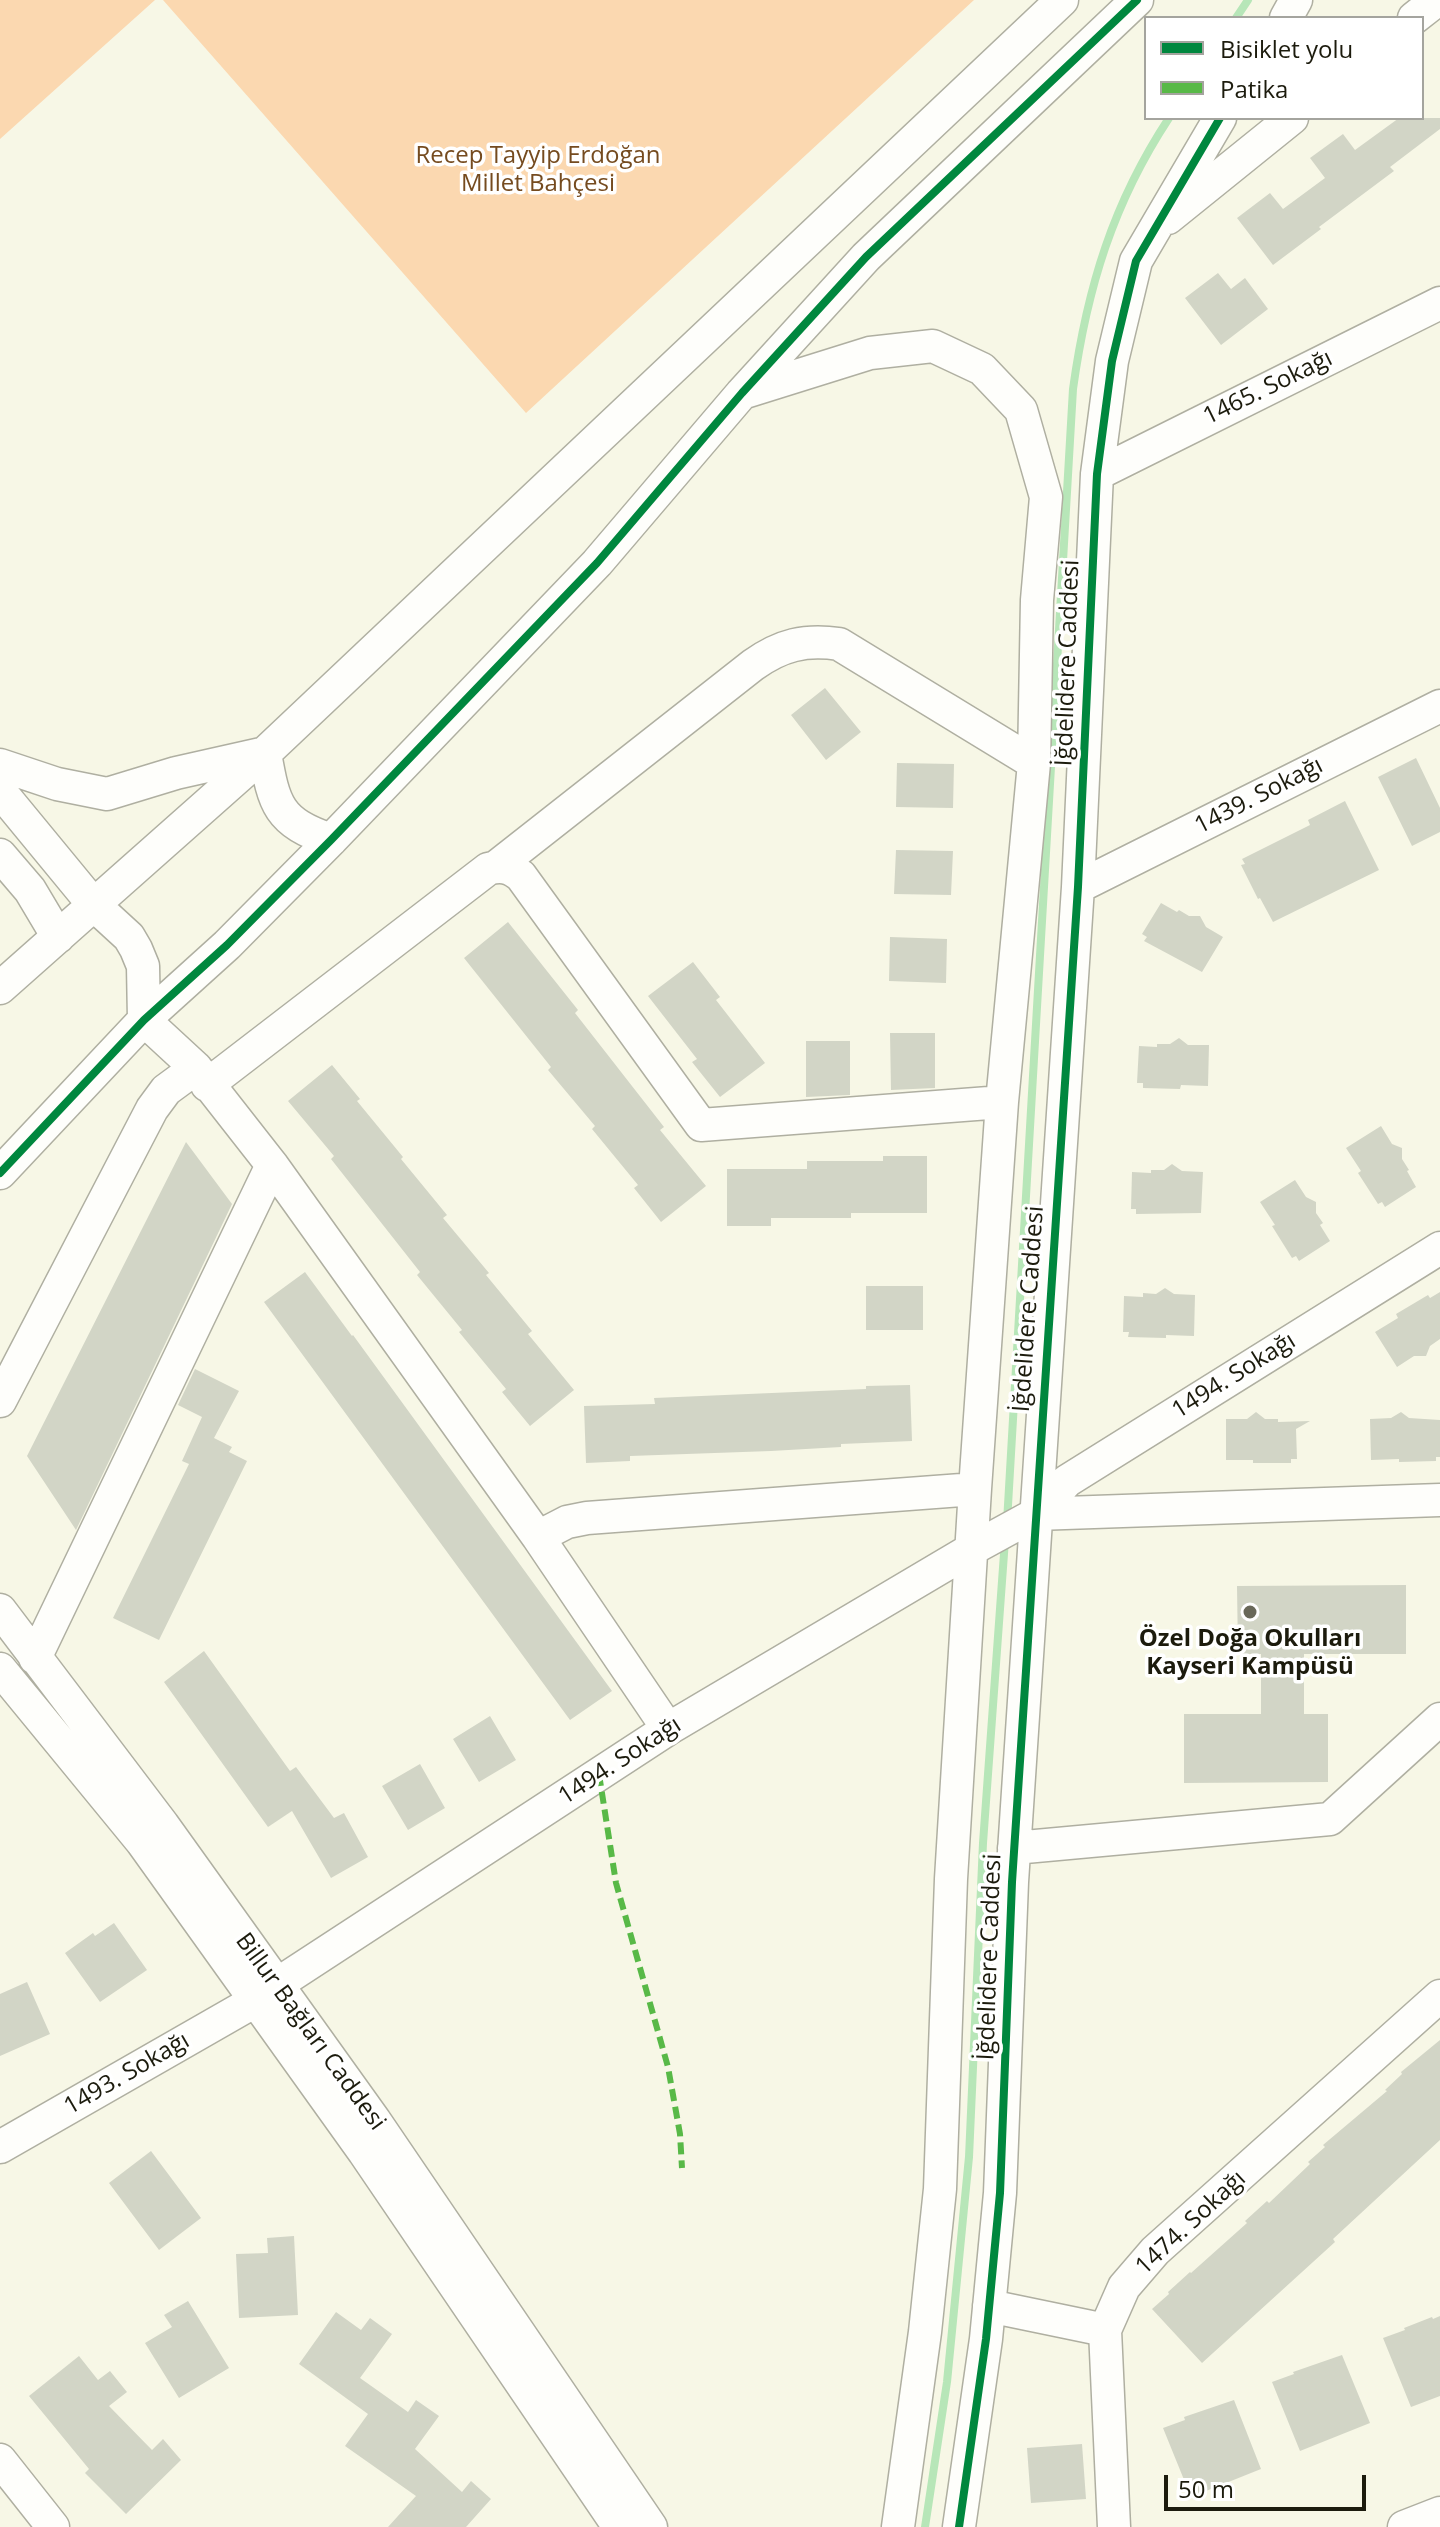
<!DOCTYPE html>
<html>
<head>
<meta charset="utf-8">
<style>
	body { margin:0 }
	#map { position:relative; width:1440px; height:2527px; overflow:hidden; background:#f7f7e6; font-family:"Open Sans",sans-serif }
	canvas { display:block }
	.legend { position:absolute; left:1144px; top:16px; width:280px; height:104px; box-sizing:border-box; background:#fff; border:2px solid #a4a49e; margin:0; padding:10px 14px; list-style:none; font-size:24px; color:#1c1b0d }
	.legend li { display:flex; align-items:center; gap:16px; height:40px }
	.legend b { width:40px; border:2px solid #a4a49e }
	.scale { position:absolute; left:1164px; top:2475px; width:202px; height:36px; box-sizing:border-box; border:4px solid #1c1b0d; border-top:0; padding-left:10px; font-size:24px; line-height:28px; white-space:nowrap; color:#1c1b0d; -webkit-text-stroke:6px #fff; paint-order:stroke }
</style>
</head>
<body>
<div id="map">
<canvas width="1440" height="2527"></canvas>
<ul class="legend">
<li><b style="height:10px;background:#00873e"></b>Bisiklet yolu</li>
<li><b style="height:10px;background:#58b947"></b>Patika</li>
</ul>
<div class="scale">50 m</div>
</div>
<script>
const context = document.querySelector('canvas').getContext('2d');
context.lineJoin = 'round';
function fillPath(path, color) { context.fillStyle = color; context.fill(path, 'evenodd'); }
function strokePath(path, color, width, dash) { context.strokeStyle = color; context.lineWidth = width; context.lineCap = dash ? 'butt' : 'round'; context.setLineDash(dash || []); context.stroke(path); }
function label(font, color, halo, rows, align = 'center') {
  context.font = font + ' "Open Sans",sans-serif'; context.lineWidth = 7; context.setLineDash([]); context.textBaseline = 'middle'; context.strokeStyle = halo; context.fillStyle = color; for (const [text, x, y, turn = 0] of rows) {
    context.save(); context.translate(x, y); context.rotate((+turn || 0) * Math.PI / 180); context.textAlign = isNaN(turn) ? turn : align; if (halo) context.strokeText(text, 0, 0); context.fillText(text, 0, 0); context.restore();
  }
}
fillPath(new Path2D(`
	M 0,0 L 155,0 L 0,139 Z
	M 163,0 L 974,0 L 526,413 Z`), '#fbd8b0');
strokePath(new Path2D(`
	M 1236,18 L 1248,0
	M 1007,1522 L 1073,389 C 1087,288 1113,203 1169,118
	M 925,2527 L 947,2382 L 969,2157 L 983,1843 L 1005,1540`), '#b7e6b8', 8);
fillPath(new Path2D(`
	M 1399,118 L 1440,118 L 1440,129 L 1390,167 L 1394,171 L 1319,227 L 1321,229 L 1273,265 L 1237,218 L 1270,193 L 1283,209 L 1325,178 L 1310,158 L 1343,134 L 1355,150 Z
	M 1218,273 L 1231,289 L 1245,278 L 1268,309 L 1221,345 L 1185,298 Z
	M 825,688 L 861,732 L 826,760 L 791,715 Z
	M 1416,758 L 1440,808 L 1440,832 L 1412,846 L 1378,777 Z
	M 897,763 L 954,764 L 953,808 L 896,807 Z
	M 1345,801 L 1379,870 L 1273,922 L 1260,898 L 1258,899 L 1241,865 L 1245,864 L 1242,859 L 1310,825 L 1308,820 Z
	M 896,850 L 953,851 L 951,895 L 894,894 Z
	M 1161,903 L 1177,912 L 1179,910 L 1189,916 L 1200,916 L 1206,927 L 1223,937 L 1202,972 L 1144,941 L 1147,937 L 1142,934 Z
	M 508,922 L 578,1010 L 575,1013 L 664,1127 L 660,1130 L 706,1186 L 661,1222 L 634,1188 L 638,1185 L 592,1129 L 595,1126 L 548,1070 L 551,1067 L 464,958 Z
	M 890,937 L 947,939 L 946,983 L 889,981 Z
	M 693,962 L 720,997 L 716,1000 L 765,1063 L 720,1097 L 692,1062 L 697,1059 L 648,996 Z
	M 890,1033 L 935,1033 L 935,1088 L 891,1090 Z
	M 1179,1038 L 1188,1045 L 1209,1045 L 1208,1086 L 1181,1085 L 1180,1089 L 1143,1088 L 1143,1083 L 1137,1083 L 1139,1046 L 1157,1047 L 1157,1044 L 1170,1044 Z
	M 806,1041 L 850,1041 L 850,1095 L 806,1097 Z
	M 332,1065 L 360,1099 L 357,1101 L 403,1157 L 401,1159 L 447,1215 L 443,1218 L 489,1273 L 486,1275 L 532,1331 L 528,1334 L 574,1390 L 530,1426 L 502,1392 L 506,1389 L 459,1332 L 462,1330 L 417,1275 L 420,1272 L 331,1159 L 334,1156 L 288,1101 Z
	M 1381,1126 L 1392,1144 L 1402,1148 L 1402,1159 L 1409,1170 L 1407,1171 L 1416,1187 L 1385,1207 L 1382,1202 L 1378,1204 L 1358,1173 L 1361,1171 L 1346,1148 Z
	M 186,1142 L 232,1204 L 76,1530 L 27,1456 Z
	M 883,1156 L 927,1156 L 927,1213 L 851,1213 L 851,1218 L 771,1218 L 771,1226 L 727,1226 L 727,1169 L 807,1169 L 807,1161 L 883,1161 Z
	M 1172,1164 L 1182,1171 L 1203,1172 L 1201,1213 L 1136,1214 L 1136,1209 L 1131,1209 L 1132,1172 L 1151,1173 L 1151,1170 L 1164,1170 Z
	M 1295,1180 L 1306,1197 L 1316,1202 L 1316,1213 L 1323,1223 L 1320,1225 L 1330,1241 L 1299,1261 L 1296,1256 L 1292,1258 L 1272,1226 L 1275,1225 L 1260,1202 Z
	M 305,1272 L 352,1336 L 353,1335 L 612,1691 L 570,1720 L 264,1302 Z
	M 866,1286 L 923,1286 L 923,1330 L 866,1330 Z
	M 1165,1288 L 1174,1294 L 1195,1295 L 1194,1336 L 1166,1335 L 1166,1338 L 1128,1337 L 1129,1332 L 1123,1332 L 1124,1296 L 1143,1297 L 1143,1293 L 1156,1294 Z
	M 1440,1292 L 1440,1339 L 1430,1346 L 1426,1356 L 1414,1356 L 1397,1367 L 1375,1332 L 1398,1318 L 1396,1314 L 1428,1295 L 1430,1298 Z
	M 195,1369 L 239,1391 L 214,1438 L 232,1447 L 229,1452 L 247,1461 L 159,1640 L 113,1618 L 189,1464 L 182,1461 L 202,1417 L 178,1405 Z
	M 910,1385 L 912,1441 L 841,1444 L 841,1447 L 771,1451 L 630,1456 L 630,1461 L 586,1463 L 584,1406 L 655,1404 L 654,1398 L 866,1389 L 866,1386 Z
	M 1256,1412 L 1265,1419 L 1278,1419 L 1278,1422 L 1310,1421 L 1296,1429 L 1297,1459 L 1291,1459 L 1291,1463 L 1253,1463 L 1253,1460 L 1226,1460 L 1226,1419 L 1247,1419 Z
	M 1401,1412 L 1409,1418 L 1440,1420 L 1440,1457 L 1436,1457 L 1436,1461 L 1399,1462 L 1399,1459 L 1371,1460 L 1370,1419 L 1391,1418 Z
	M 1406,1585 L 1406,1654 L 1304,1654 L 1304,1714 L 1328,1714 L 1328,1782 L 1184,1783 L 1184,1714 L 1261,1714 L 1261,1654 L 1238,1654 L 1237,1586 Z
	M 204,1651 L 290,1771 L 296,1767 L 334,1818 L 344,1813 L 368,1857 L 331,1878 L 292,1811 L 268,1827 L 164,1682 Z
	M 490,1716 L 516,1760 L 479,1782 L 453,1739 Z
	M 420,1764 L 445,1808 L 408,1830 L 382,1786 Z
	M 114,1923 L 147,1970 L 100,2002 L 65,1953 L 93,1933 L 95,1936 Z
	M 27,1982 L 50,2034 L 0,2056 L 0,1994 Z
	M 1440,2040 L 1440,2140 L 1333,2239 L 1335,2242 L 1202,2363 L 1152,2309 L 1169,2294 L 1168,2292 L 1190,2272 L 1191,2273 L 1247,2223 L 1245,2221 L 1267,2201 L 1269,2203 L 1310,2164 L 1308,2162 L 1325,2147 L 1323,2145 L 1387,2091 L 1385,2090 L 1402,2074 L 1401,2072 Z
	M 151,2151 L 201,2218 L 159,2250 L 109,2183 Z
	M 294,2236 L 298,2315 L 239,2318 L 236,2254 L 268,2253 L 267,2238 Z
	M 188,2301 L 229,2368 L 179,2398 L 145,2343 L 172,2327 L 164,2315 Z
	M 336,2312 L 361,2330 L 370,2318 L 392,2334 L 360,2378 L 408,2412 L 416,2400 L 439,2416 L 415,2449 L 462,2492 L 471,2481 L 491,2499 L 466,2527 L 388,2527 L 416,2496 L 345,2446 L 368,2414 L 299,2364 Z
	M 1440,2316 L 1440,2396 L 1411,2407 L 1383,2338 L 1405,2330 L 1404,2328 L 1432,2317 L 1433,2319 Z
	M 1342,2355 L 1370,2423 L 1300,2451 L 1272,2382 L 1294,2374 L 1293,2372 Z
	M 79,2356 L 98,2380 L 110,2371 L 127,2392 L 109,2406 L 152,2450 L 163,2439 L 181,2460 L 126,2514 L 85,2473 L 89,2469 L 29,2396 Z
	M 1234,2400 L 1261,2469 L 1191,2497 L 1163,2428 L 1185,2420 L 1184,2417 Z
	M 1082,2444 L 1086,2499 L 1031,2503 L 1027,2448 Z`), '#d2d5c6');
const minor = new Path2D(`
	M 1286,18 L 1296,0
	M 1414,18 L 1437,0
	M 1168,218 L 1292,118
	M 742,393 L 870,353 L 933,346 L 982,369 L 1021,410 L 1046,497 L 1037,600 L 1034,763 L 1002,1102 L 975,1489 L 951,1879 L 940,2189 L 925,2332 L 898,2527
	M 1097,474 L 1440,303
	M 0,765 L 57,784 L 107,794 L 176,773 L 265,753 C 274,805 278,822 331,840
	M 0,791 L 93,904 L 129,937 L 136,949 L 143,966 L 144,1020 L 196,1068 L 272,1165 L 538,1537 L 668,1729
	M 0,855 L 30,890 L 58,937
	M 496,867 L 753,665 C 781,645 805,639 839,644 L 1034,763
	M 1078,887 L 1440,706
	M 0,988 L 265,753 L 1062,0
	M 207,1085 L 488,869 C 501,865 510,867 521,876 L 701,1125 L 1002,1102
	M 0,1173 L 144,1020 L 227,945 L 331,840 L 597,563 L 742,393 L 866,257 L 1137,0
	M 0,1401 L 152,1109 L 166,1090 L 196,1068
	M 1036,1514 L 1067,1481 L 1440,1248
	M 538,1537 L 567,1522 L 587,1518 L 975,1489
	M 0,1610 L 163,1825 L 375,2121 L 651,2527
	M 35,1658 L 272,1165
	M 0,1669 L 142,1842 L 364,2152 L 619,2527
	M 1014,1848 L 1330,1819 L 1440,1719
	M 276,1985 L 668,1729 L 972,1549 L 1036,1514 L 1440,1500
	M 0,2147 L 255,2001
	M 989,2306 L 1105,2330
	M 0,2460 L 53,2527
	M 959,2527 L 986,2339 L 1000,2193 L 1012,1882 L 1078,887 L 1097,474 L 1112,361 L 1136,261 L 1220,118
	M 1114,2527 L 1105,2330 L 1124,2287 L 1155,2251 L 1440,1996
	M 1404,2527 L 1440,2513`);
strokePath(minor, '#afafa1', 35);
strokePath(minor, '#fefefb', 32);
strokePath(new Path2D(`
	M 599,1774 L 616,1883 L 668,2067 L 680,2134 L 682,2168`), '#58b947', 6, [12, 6]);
strokePath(new Path2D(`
	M 0,1173 L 144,1020 L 227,945 L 331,840 L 597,563 L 742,393 L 866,257 L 1137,0
	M 959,2527 L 986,2339 L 1000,2193 L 1012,1882 L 1078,887 L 1097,474 L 1112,361 L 1136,261 L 1220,118`), '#00873e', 8);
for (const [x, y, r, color] of [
	[1250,1612,8,"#696859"]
]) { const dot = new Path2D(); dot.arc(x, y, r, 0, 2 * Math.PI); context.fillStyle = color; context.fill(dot); strokePath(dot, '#fff', 3); }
label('24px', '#754b1f', '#fff', [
	["Recep Tayyip Erdoğan",538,156],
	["Millet Bahçesi",538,184]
]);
label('24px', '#1c1b0d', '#fff', [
	["1465. Sokağı",1268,388,-26],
	["İğdelidere Caddesi",1068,663,-88],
	["1439. Sokağı",1259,796,-27],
	["İğdelidere Caddesi",1029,1309,-86],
	["1494. Sokağı",1234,1376,-32],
	["1494. Sokağı",620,1761,-33],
	["İğdelidere Caddesi",990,1957,-88],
	["Billur Bağları Caddesi",310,2032,54],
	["1493. Sokağı",127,2074,-30],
	["1474. Sokağı",1191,2223,-43]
]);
label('bold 24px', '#1c1b0d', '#fff', [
	["Özel Doğa Okulları",1250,1639],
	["Kayseri Kampüsü",1250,1667]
]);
</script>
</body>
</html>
